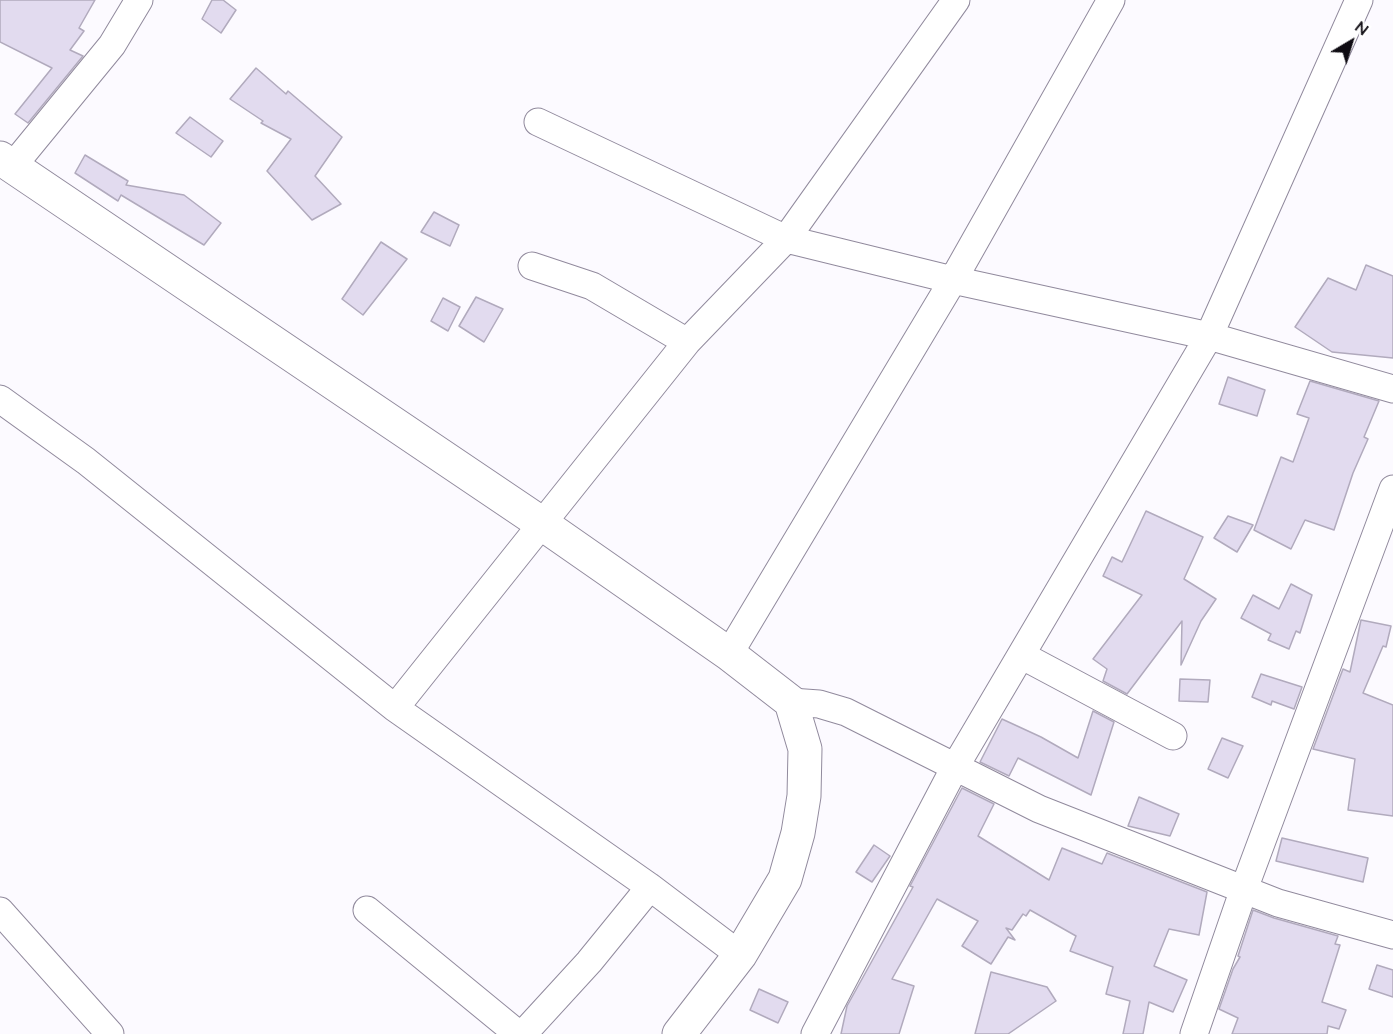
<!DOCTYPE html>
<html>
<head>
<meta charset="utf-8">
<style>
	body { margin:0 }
	#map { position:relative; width:1393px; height:1034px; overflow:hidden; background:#fcfaff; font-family:Mulish,sans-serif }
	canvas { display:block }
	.north { position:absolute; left:1321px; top:12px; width:60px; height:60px; -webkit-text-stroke:4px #fff; paint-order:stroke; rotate:38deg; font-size:16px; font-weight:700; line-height:24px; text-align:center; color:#0f0c13 }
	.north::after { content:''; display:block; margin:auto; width:21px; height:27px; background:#0f0c13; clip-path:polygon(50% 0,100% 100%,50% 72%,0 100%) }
</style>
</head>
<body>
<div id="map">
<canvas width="1393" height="1034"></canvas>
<div class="north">N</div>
</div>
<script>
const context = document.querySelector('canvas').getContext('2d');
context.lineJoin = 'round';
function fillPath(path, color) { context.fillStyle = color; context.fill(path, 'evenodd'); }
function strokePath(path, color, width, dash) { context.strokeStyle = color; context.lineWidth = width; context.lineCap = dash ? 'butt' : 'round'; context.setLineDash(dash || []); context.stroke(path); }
const building = new Path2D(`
	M 0,0 L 95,0 L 79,28 L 84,31 L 70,50 L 83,56 L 28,123 L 15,114 L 52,68 L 0,42 Z
	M 212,0 L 223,0 L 236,10 L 221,33 L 202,19 Z
	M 256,68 L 286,94 L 288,91 L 342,137 L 315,176 L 341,204 L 312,220 L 267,171 L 291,139 L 261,123 L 263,121 L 230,99 Z
	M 190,117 L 223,141 L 211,157 L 176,133 Z
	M 85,155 L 128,181 L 126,185 L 184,195 L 221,223 L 204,245 L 121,195 L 118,201 L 75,173 Z
	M 434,212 L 459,225 L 450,246 L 421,232 Z
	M 381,242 L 407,259 L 363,315 L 342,299 Z
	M 1366,265 L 1393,276 L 1393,358 L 1332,352 L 1295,327 L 1328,278 L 1356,290 Z
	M 476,297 L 503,309 L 484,342 L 459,326 Z
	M 443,298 L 460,307 L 448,331 L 431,321 Z
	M 1228,377 L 1265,390 L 1257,416 L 1219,404 Z
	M 1310,381 L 1379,401 L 1364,437 L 1368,439 L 1353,473 L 1334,530 L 1305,520 L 1291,549 L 1254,530 L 1281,457 L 1293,462 L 1309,418 L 1297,414 Z
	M 1146,511 L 1203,537 L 1184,579 L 1216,599 L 1201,621 L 1181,665 L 1182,621 L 1127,694 L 1103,681 L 1107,669 L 1093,659 L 1142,595 L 1103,576 L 1112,557 L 1122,562 Z
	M 1228,516 L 1253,525 L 1237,552 L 1214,538 Z
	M 1291,584 L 1312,595 L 1300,633 L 1296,631 L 1289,649 L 1268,640 L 1271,634 L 1241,618 L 1253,595 L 1279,609 Z
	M 1361,620 L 1391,626 L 1386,647 L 1383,646 L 1363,693 L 1393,705 L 1393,816 L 1348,810 L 1355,759 L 1313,749 L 1343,669 L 1350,672 Z
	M 1261,674 L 1302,687 L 1294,709 L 1272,701 L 1271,705 L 1252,697 Z
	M 1180,679 L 1210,680 L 1208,702 L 1179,701 Z
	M 1093,711 L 1114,722 L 1091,795 L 1018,758 L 1009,776 L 980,762 L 1002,719 L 1041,737 L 1078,758 Z
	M 1222,738 L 1243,746 L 1228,778 L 1208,769 Z
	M 962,788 L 994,804 L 978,836 L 1049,880 L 1062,848 L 1102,864 L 1107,853 L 1207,892 L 1199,935 L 1169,929 L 1154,966 L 1187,980 L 1173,1012 L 1149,1002 L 1143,1034 L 1123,1034 L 1130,1001 L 1106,994 L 1113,967 L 1070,951 L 1076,936 L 1030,910 L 1026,916 L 1023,914 L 1012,930 L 1006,928 L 1015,940 L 1008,937 L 991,964 L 962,946 L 978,921 L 937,899 L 892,979 L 914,986 L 899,1034 L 841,1034 L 847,1006 L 913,887 L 910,886 Z
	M 1139,797 L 1179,814 L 1170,836 L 1128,826 Z
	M 1282,838 L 1368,858 L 1363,882 L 1276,861 Z
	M 874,845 L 890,856 L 872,882 L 856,872 Z
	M 1253,910 L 1274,918 L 1338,936 L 1335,944 L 1340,945 L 1322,1002 L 1346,1010 L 1339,1029 L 1328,1026 L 1327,1034 L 1232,1034 L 1238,1018 L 1219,1009 L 1233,969 L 1240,957 L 1238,956 Z
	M 1377,965 L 1393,970 L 1393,997 L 1369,989 Z
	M 991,972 L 1047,987 L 1056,1001 L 1008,1034 L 975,1034 Z
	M 759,989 L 788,1002 L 778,1023 L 750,1010 Z`);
fillPath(building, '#e2dbef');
strokePath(building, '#b1aabd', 1.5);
const street = new Path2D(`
	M 538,122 L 786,239 L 953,280 L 1209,336 L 1393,389
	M 12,167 L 112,45 L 139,0
	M 532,266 L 592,286 L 687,342
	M 0,399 L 86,461 L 395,708 L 650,887 L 740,955
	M 729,654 L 953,280 L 1111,0
	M 1021,655 L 1173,736
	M 791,702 L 819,704 L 846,712 L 1039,809 L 1278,903 L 1393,935
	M 395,708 L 687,342 L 786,239 L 956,0
	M 367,910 L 518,1034
	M 0,911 L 110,1034
	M 523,1034 L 589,962 L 650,887
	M 815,1034 L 955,767 L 1209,336 L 1359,0
	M 1194,1034 L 1244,889 L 1393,489`);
const secondary = new Path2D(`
	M 0,158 L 541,523 L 729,654 L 791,702 L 805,749 L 804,796 L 798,833 L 785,879 L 740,955 L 679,1034`);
strokePath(street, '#918a9d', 29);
strokePath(secondary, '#918a9d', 35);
strokePath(street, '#fff', 27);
strokePath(secondary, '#fff', 33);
</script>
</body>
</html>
